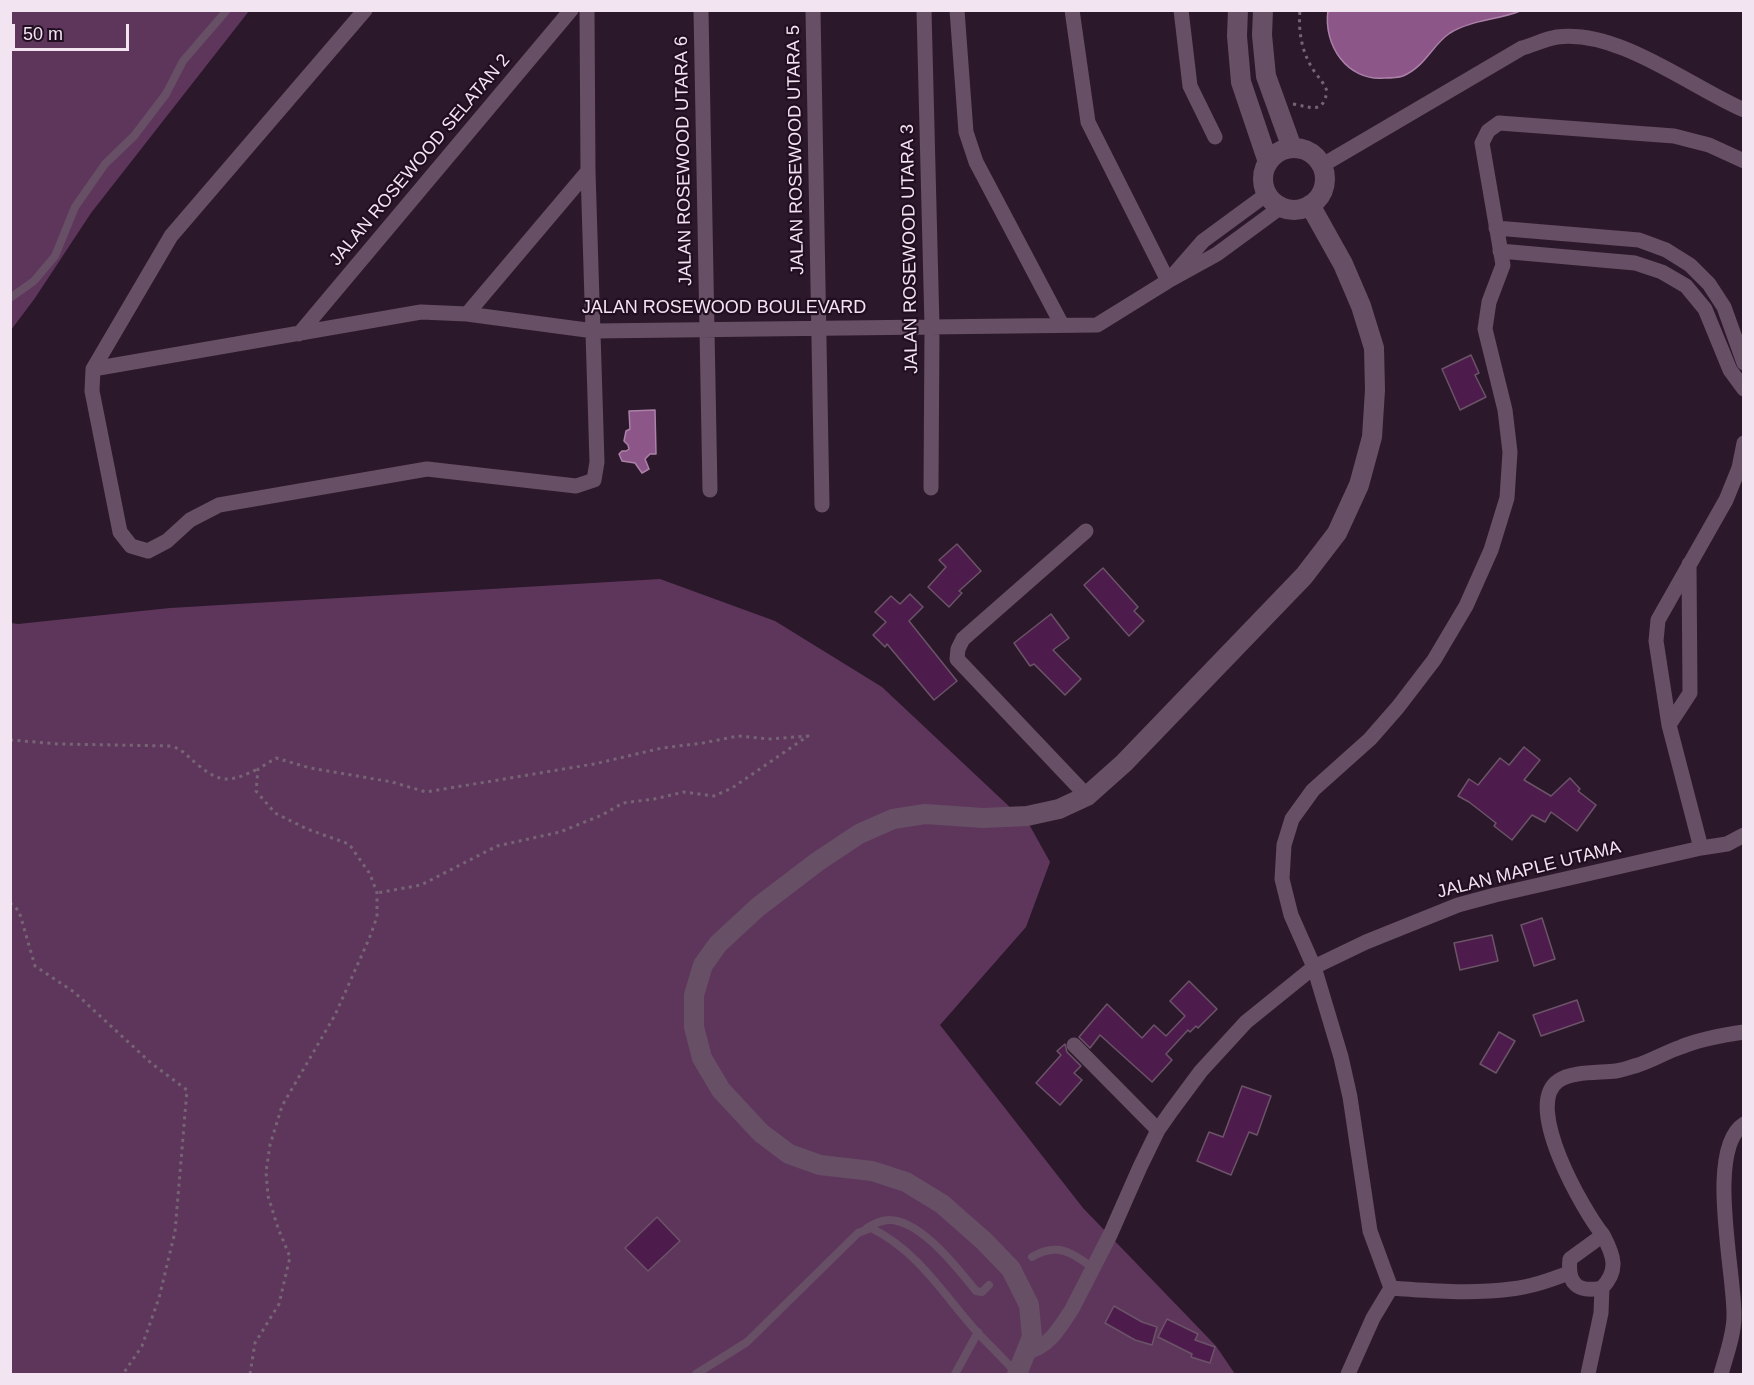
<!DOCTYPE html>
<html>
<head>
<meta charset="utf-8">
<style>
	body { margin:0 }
	#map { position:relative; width:1754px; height:1385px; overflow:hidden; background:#2c182b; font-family:Helvetica,sans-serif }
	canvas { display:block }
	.frame { position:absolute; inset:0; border:12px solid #f2e4f1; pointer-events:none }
	.scale { position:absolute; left:12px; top:24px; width:117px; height:27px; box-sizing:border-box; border:3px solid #f2e4f1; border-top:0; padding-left:8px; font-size:18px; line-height:21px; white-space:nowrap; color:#f2e4f1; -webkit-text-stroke:4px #220e21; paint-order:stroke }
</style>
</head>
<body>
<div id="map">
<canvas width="1754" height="1385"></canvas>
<div class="frame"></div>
<div class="scale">50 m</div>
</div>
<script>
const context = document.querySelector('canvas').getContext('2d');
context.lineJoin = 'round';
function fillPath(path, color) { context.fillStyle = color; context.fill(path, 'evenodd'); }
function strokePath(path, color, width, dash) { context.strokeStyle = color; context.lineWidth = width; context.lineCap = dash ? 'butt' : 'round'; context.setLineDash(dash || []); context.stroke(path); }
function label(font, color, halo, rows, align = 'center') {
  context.font = font + ' Helvetica,sans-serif'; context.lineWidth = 4.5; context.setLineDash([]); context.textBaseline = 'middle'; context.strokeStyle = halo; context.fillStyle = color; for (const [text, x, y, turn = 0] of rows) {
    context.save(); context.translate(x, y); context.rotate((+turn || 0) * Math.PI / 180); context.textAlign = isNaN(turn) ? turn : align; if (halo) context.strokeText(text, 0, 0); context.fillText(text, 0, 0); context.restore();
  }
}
fillPath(new Path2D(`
	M 11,11 L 249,11 L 91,213 L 35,298 L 11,330 Z
	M 660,579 L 775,621 L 882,687 L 1030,826 L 1050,862 L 1026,927 L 940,1025 L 1083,1208 L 1216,1346 L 1235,1374 L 11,1374 L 11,623 L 18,624 L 170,608 Z`), '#5e365c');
const water = new Path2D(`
	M 1328,10 L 1520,10 L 1520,11 C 1498,20 1471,20 1450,33 C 1432,45 1426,66 1403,76 C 1397,78 1390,78 1384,78 C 1347,81 1323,45 1328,10 Z
	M 655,410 L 656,454 L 650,454 L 645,459 L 649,469 L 642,473 L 635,463 L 622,461 L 619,454 L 622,451 L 626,451 L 629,449 L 628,445 L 624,441 L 626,431 L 630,429 L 629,411 Z`);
fillPath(water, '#8d5689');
strokePath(water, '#ab81a8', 1.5);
const building = new Path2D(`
	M 1471,355 L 1479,373 L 1475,375 L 1486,397 L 1460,410 L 1442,369 Z
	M 957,544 L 981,571 L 959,591 L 962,593 L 949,607 L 928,587 L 946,567 L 939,560 Z
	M 1103,568 L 1138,607 L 1134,611 L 1144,621 L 1129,636 L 1084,585 Z
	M 910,594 L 923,607 L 909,621 L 957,681 L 934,700 L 887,644 L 885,647 L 873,635 L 886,622 L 875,612 L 891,596 L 900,604 Z
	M 1051,614 L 1069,638 L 1053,650 L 1081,679 L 1065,695 L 1034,664 L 1030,666 L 1014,643 Z
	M 1524,747 L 1540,760 L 1524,780 L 1551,796 L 1570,778 L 1580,789 L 1578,791 L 1596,805 L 1577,831 L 1551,812 L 1545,822 L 1532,815 L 1512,840 L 1494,826 L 1496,823 L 1469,802 L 1458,796 L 1469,779 L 1478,785 L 1500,758 L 1509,765 Z
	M 1542,918 L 1555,959 L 1534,966 L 1521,925 Z
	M 1492,935 L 1498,961 L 1460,970 L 1454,943 Z
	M 1189,981 L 1217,1009 L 1198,1028 L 1196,1026 L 1190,1032 L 1188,1030 L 1166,1054 L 1172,1060 L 1152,1082 L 1100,1035 L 1090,1048 L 1079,1037 L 1107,1004 L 1142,1038 L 1154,1025 L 1166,1036 L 1185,1016 L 1170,1001 Z
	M 1577,1000 L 1584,1021 L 1541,1036 L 1533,1015 Z
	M 1499,1032 L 1515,1041 L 1496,1073 L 1480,1064 Z
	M 1065,1044 L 1067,1052 L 1081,1066 L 1074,1073 L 1082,1080 L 1060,1105 L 1036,1083 L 1061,1055 L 1057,1051 Z
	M 1242,1086 L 1271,1096 L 1257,1135 L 1249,1132 L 1231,1175 L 1197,1161 L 1209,1132 L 1223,1137 Z
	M 657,1217 L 680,1241 L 648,1271 L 625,1248 Z
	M 1114,1306 L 1142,1322 L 1157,1327 L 1152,1345 L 1135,1340 L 1105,1323 Z
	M 1167,1319 L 1198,1334 L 1195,1340 L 1215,1347 L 1210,1363 L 1191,1357 L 1192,1354 L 1158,1337 Z`);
fillPath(building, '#4e1c4c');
strokePath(building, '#6b5368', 1.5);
strokePath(new Path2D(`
	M 1293,104 C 1311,107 1323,115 1327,91 C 1324,83 1319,78 1314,71 C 1302,53 1298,32 1300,10
	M 10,740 L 59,744 L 171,746 C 184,750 188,757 198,765 C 222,785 232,781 258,769
	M 10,903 L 19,911 L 35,966 L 74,992 L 151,1063 L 187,1090 L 175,1232 L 159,1298 L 142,1346 L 123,1374
	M 250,1374 L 255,1343 L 279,1304 L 290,1257 L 278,1228 L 268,1196 L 266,1172 L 270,1145 L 282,1106 L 335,1015 L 369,939 L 377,917 L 377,893 L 370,874 L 349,844 L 307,829 L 275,813 L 256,791 L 258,769 L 276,758 L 310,768 L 392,782 L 426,792 L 594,764 L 662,748 L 703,743 L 738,736 L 770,739 L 808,736 L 732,788 L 714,796 L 684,792 L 654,799 L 623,803 L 602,815 L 560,832 L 497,846 L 421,885 L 377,893`), '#766475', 3, [3, 4.5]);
strokePath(new Path2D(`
	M 10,298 L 34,281 L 55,256 L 75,207 L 105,164 L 134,136 L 166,94 L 183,61 L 227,10
	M 867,1228 C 874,1224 881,1220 889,1220 C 921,1220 958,1269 976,1291 L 982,1292 L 989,1285
	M 1032,1257 C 1056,1242 1072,1252 1093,1268
	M 696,1374 L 747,1342 L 858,1233 L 871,1228 C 918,1251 943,1294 977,1332 C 990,1346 1004,1359 1016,1373
	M 955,1374 L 978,1332`), '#674f65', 8);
strokePath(new Path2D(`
	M 365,10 L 171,236 L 93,369 L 92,391 L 120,532 L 131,546 L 148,551 L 167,541 L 190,520 L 219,505 L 427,469 L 576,486 L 594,480 L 597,462 L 588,171 L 587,10
	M 701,10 L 710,490
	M 813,10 L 822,505
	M 924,10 L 932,326 L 931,488
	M 957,10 L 966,132 L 976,162 L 1062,325
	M 1072,10 L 1088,122 L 1168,281
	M 1181,10 L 1190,86 L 1215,137
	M 1321,166 L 1522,48 C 1533,45 1545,39 1557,37 C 1618,29 1689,86 1744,110
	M 1496,228 L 1639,240 L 1666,250 L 1690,265 L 1709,284 L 1724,307 L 1744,363
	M 1500,251 L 1635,263 L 1662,272 L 1686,286 L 1705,309 L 1730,370 L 1744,389
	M 1176,272 L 1203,241 L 1267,194
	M 467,314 L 588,171
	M 299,334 L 571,10
	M 93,369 L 421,312 L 467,314 L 594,331 L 1097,325 L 1168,281 L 1217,254 L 1281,207
	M 1086,531 L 963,639 L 958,649 L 957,659 L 1087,796
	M 1669,725 L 1690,693 L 1689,564
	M 1701,848 L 1669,725 L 1656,641 L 1658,620 L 1726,500 L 1739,468 L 1744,443
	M 1074,1045 L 1158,1130
	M 1603,1235 C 1583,1210 1523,1106 1558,1081 C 1571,1071 1600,1073 1616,1071 C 1624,1070 1631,1067 1638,1065 C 1653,1060 1666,1052 1681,1047 C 1700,1039 1723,1035 1744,1032
	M 1391,1288 C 1430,1291 1472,1294 1511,1289 C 1531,1287 1550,1280 1569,1273
	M 1026,1352 C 1048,1349 1061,1326 1072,1309 L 1110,1235 L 1140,1167 L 1158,1130 L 1172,1110 L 1201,1071 L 1246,1022 L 1314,967 L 1366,942 L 1458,905 L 1495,895 L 1701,848 L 1727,844 L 1744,835
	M 1348,1374 L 1373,1318 L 1391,1288 L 1370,1231 L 1350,1097 L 1341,1057 L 1314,967 L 1291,915 L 1282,879 L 1284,845 L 1292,819 L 1313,790 L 1370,739 L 1398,707 L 1434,660 L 1466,606 L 1491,550 L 1507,498 L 1510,452 L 1505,410 L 1485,329 L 1489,302 L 1503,265 L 1482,143 L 1488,131 L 1499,123 L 1674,136 L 1709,145 L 1744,161
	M 1588,1374 L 1601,1313 L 1602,1288 C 1619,1270 1614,1256 1603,1235 L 1570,1259 C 1567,1284 1578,1293 1602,1288
	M 1721,1374 C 1726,1356 1734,1335 1734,1316 C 1735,1274 1705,1149 1744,1124`), '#674f65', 15);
strokePath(new Path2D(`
	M 1238,10 L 1237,36 L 1241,82 L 1268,162
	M 1263,10 L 1262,35 L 1266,76 L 1292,148
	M1263 179a31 31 0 1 1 62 0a31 31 0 1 1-62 0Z
	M 1017,1374 L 1032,1337 L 1029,1305 L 1011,1269 L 984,1241 L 942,1204 L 906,1182 L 872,1171 L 820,1165 L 789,1154 L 761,1133 L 721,1090 L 702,1058 L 694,1027 L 694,995 L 703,965 L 718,944 L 758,907 L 817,862 L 859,834 L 893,819 L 925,814 L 983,818 L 1027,816 L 1059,809 L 1087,796 L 1124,763 L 1304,576 L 1337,533 L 1359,485 L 1372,437 L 1375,390 L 1374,348 L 1361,306 L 1343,264 L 1310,205`), '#674f65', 20);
label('18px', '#f2e4f1', '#220e21', [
	["JALAN ROSEWOOD UTARA 5",796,150,-91],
	["JALAN ROSEWOOD SELATAN 2",420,160,-50],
	["JALAN ROSEWOOD UTARA 6",684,161,-91],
	["JALAN ROSEWOOD UTARA 3",910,249,-91],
	["JALAN ROSEWOOD BOULEVARD",724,308],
	["JALAN MAPLE UTAMA",1529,870,-14]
]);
</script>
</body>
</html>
